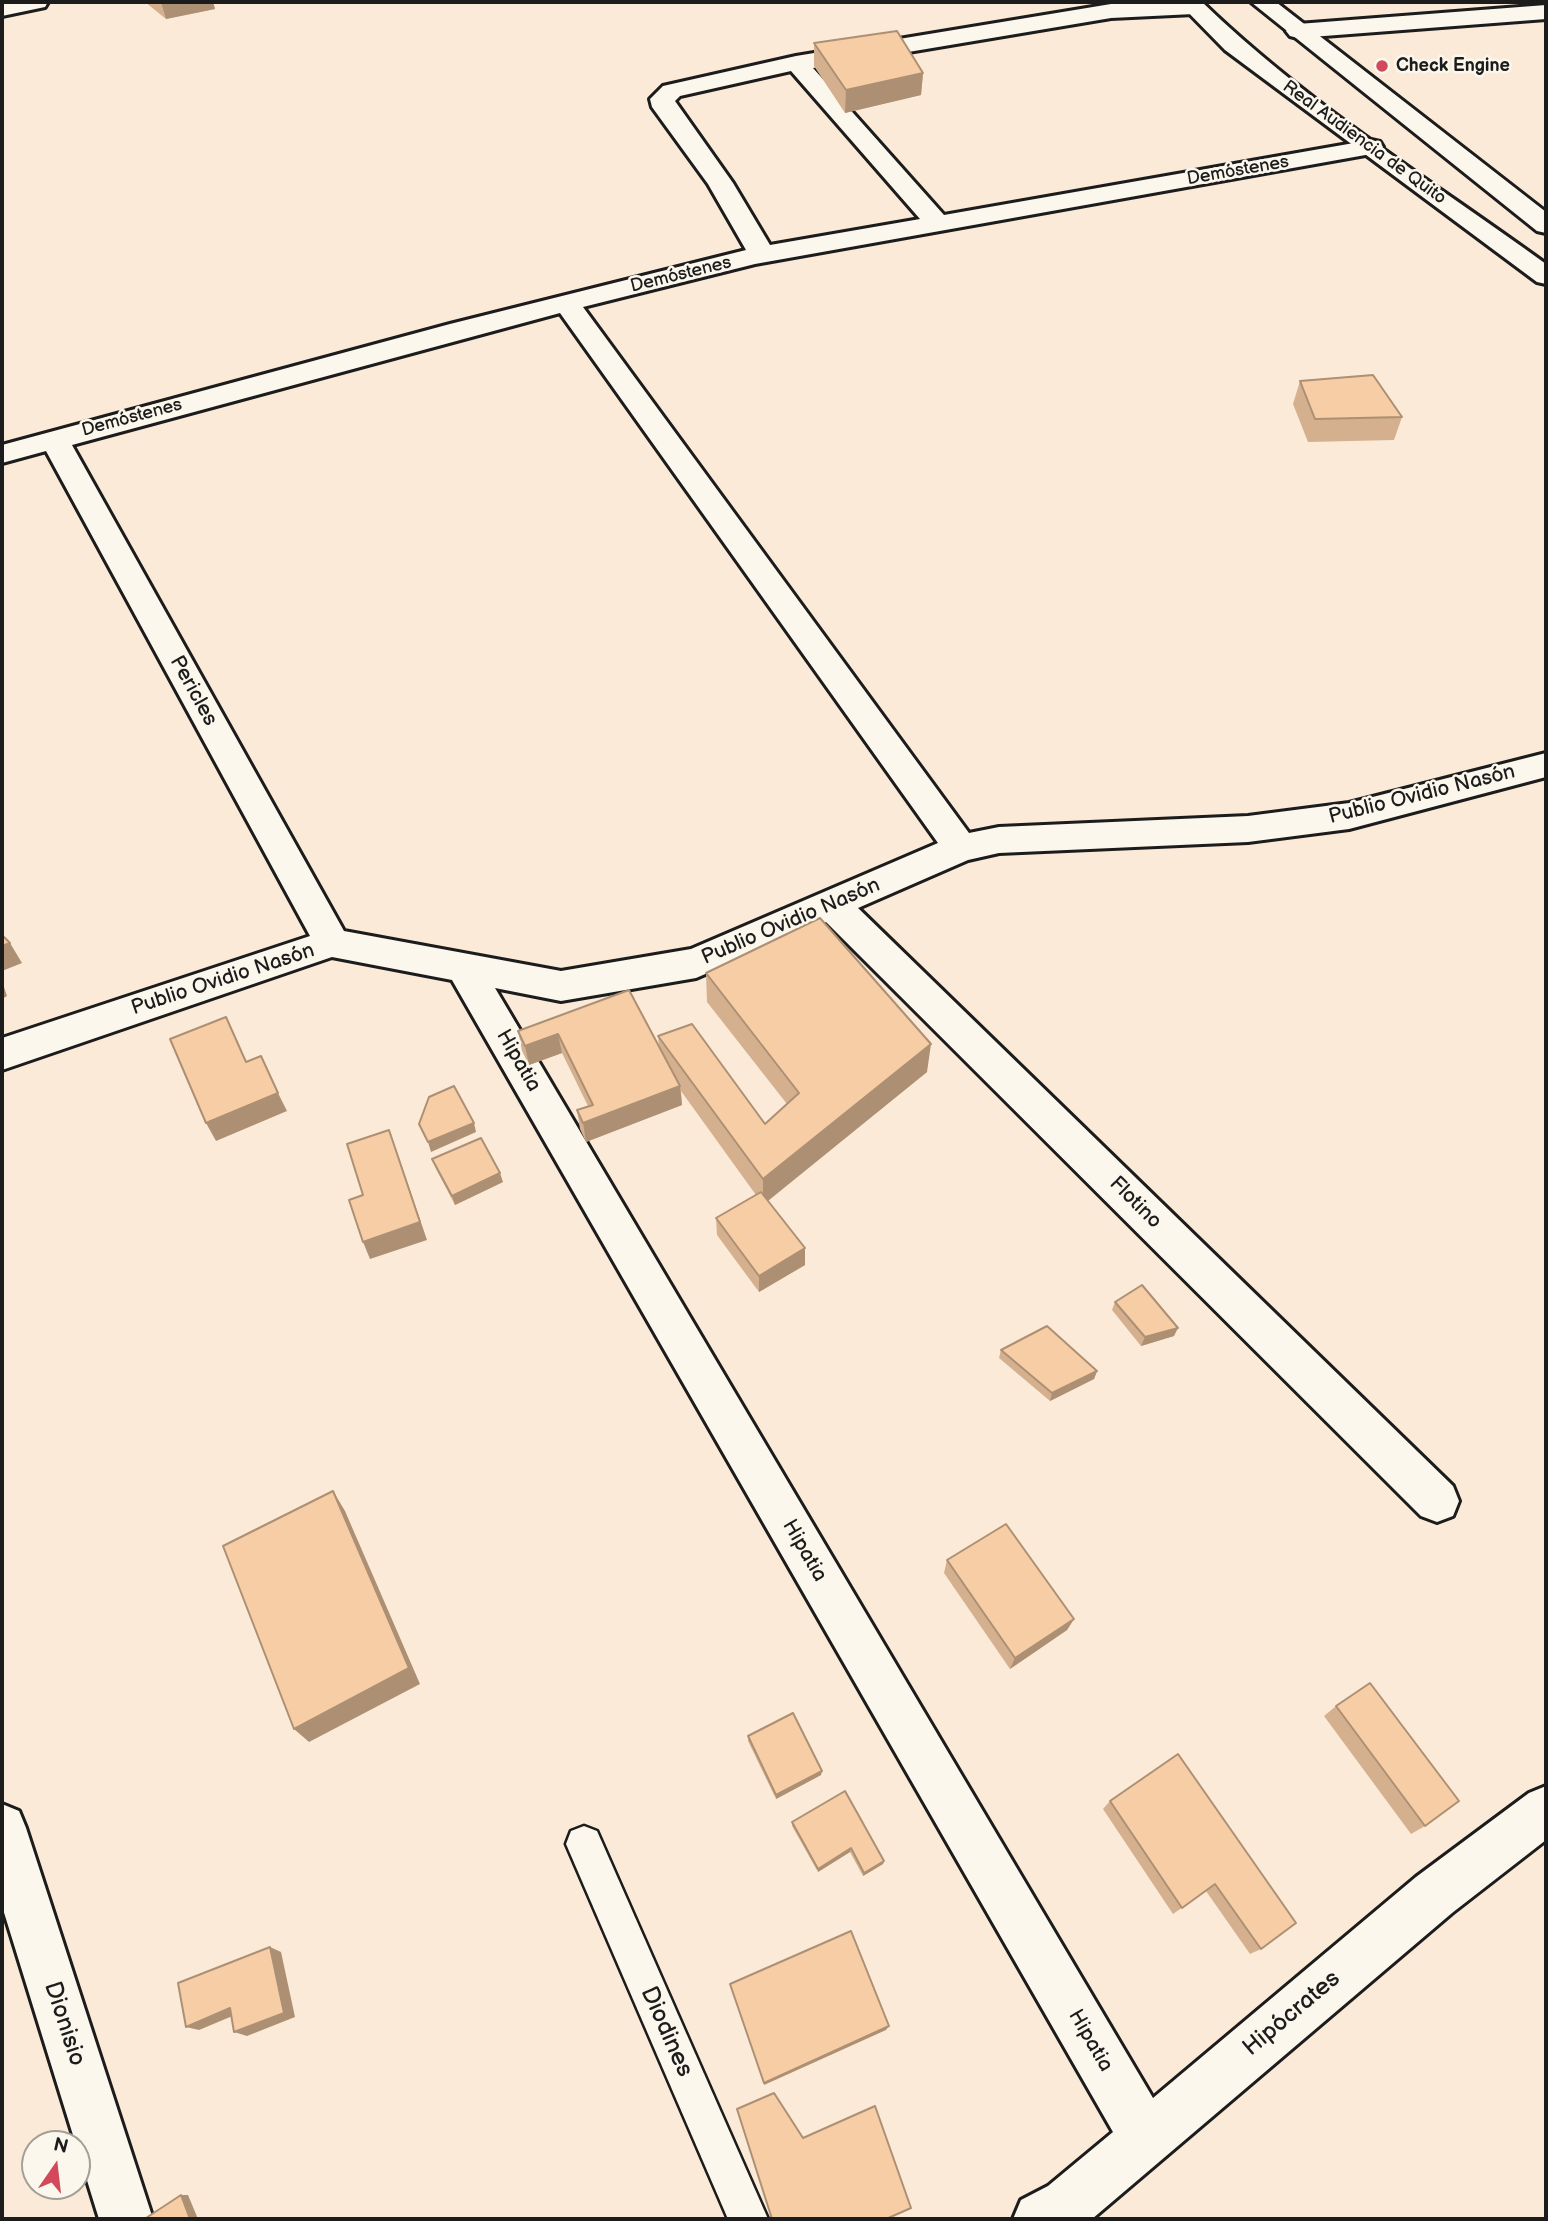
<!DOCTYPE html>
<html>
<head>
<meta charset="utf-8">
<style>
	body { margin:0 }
	#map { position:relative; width:1548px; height:2221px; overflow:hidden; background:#faead7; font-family:"Balsamiq Sans",sans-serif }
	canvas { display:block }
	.frame { position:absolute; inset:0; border:4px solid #1c1c1c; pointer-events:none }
	.north { position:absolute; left:21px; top:2130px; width:70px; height:70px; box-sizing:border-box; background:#fbf7ec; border:2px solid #a29f99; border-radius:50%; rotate:14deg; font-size:19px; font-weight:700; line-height:28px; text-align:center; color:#1c1c1c }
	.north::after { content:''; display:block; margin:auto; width:24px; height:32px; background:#d1495b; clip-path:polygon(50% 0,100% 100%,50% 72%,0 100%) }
</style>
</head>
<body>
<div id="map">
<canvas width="1548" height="2221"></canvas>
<div class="frame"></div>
<div class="north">N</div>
</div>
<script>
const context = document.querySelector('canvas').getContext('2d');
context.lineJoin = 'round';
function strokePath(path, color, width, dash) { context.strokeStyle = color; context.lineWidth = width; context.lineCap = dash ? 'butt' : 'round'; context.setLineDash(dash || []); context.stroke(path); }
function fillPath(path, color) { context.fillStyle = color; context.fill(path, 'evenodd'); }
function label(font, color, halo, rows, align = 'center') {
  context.font = font + ' "Balsamiq Sans",sans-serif'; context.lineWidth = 5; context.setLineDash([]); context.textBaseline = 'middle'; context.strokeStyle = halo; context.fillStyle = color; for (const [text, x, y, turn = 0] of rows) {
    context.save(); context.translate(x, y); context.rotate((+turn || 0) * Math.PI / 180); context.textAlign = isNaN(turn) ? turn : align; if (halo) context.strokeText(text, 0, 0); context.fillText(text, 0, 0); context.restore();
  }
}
const service = new Path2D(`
	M 584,1826 L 597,1831 L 768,2219 L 728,2219 L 566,1844 L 571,1831 Z`);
const minor = new Path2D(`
	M 1160,2 L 1201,2 L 1205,7 L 1194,14 L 1111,18 L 813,68 L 944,215 L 1371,140 L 1380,142 L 1383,147 L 1380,152 L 1371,154 L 755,264 L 583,307 L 969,833 L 999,827 L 1248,816 L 1349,803 L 1546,753 L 1546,777 L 1349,829 L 1248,842 L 999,853 L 968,860 L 858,908 L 1453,1486 L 1459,1501 L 1453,1516 L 1437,1522 L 1421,1516 L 826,922 L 696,978 L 561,1001 L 495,988 L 1153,2098 L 1416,1877 L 1529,1793 L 1546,1786 L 1546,1840 L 1452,1913 L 1092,2219 L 1013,2219 L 1021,2200 L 1048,2186 L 1113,2132 L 452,980 L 332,957 L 2,1070 L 2,1038 L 310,936 L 46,451 L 2,463 L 2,445 L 450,324 L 746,250 L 708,184 L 652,107 L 650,99 L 663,86 L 796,56 L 1111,4 ZM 791,71 L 920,219 L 770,245 L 733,183 L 675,101 L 680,96 ZM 560,313 L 938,843 L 691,949 L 561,971 L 344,931 L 72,445 Z
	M 1546,5 L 1546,19 L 1298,38 L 1290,36 L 1286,31 L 1290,26 L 1298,24 Z
	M 2,1804 L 19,1811 L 26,1828 L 153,2219 L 99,2219 L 2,1906 Z`);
const tertiary = new Path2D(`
	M 2,2 L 48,2 L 45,7 L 2,16 Z`);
const secondary = new Path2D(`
	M 1178,2 L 1202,2 C 1305,102 1430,180 1546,264 L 1546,284 L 1537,282 L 1225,50 Z
	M 1251,2 L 1276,2 L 1546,212 L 1546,233 L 1537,231 Z`);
strokePath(service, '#1c1c1c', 5);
strokePath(minor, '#1c1c1c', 6);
strokePath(tertiary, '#1c1c1c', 6);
strokePath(secondary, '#1c1c1c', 6);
fillPath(service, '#fbf7ec');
fillPath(minor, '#fbf7ec');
fillPath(tertiary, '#fbf7ec');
fillPath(secondary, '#fbf7ec');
fillPath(new Path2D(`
	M 145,2 L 213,2 L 215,9 L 166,19 Z
	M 814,43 L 923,73 L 921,95 L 845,113 L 814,66 Z
	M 1300,381 L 1402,417 L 1394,440 L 1308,442 L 1293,404 Z
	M 706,973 L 927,1072 L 768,1200 L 805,1265 L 759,1292 L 717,1235 L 716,1218 L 756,1195 L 681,1091 L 682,1105 L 586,1142 L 580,1129 L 577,1110 L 588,1106 L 562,1053 L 529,1065 L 522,1051 L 518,1031 L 659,1046 L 658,1036 L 765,1124 L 787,1104 L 707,1002 Z
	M 432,1159 L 503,1182 L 455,1205 L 436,1169 Z
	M 1115,1302 L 1174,1336 L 1141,1346 L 1112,1310 Z
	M 1001,1350 L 1097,1371 L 1094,1379 L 1050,1401 L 999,1358 Z
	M 947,1560 L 1074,1619 L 1067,1630 L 1010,1669 L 944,1573 Z
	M 1336,1706 L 1425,1826 L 1411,1834 L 1324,1716 Z
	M 748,1736 L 821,1775 L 776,1799 L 748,1741 Z
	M 1178,1754 L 1261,1949 L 1250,1954 L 1206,1891 L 1173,1914 L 1103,1809 L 1110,1801 Z
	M 792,1822 L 884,1861 L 883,1864 L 863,1876 L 850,1852 L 818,1872 L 792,1826 Z`), '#d4b08f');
fillPath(new Path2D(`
	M 161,2 L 213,2 L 215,9 L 166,19 Z
	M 923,73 L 921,95 L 845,113 L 846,90 Z
	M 10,943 L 22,963 L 2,971 L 2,946 Z
	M 2,981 L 7,996 L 2,999 Z
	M 558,1034 L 562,1053 L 529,1065 L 525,1046 Z
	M 931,1044 L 927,1072 L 763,1205 L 763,1179 Z
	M 680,1086 L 682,1105 L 586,1142 L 583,1123 Z
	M 278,1093 L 287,1111 L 216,1141 L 206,1123 Z
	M 474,1123 L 476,1132 L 431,1152 L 428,1142 Z
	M 396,1149 L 427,1240 L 370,1259 L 363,1242 Z
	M 500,1173 L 503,1182 L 455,1205 L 452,1196 Z
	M 805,1248 L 805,1265 L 759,1292 L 759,1276 Z
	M 1178,1328 L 1174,1336 L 1141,1346 L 1145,1337 Z
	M 1097,1371 L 1094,1379 L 1050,1401 L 1052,1393 Z
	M 333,1491 L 345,1511 L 420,1684 L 309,1742 L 294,1729 Z
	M 1074,1619 L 1067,1630 L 1010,1669 L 1015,1658 Z
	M 822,1771 L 821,1775 L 776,1799 L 776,1795 Z
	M 851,1848 L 850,1852 L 818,1872 L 818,1869 Z
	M 884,1861 L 883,1864 L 863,1876 L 864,1873 Z
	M 270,1947 L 281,1952 L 295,2017 L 247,2036 L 234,2032 Z
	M 230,2008 L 242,2012 L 199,2030 L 186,2027 Z
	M 889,2026 L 886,2030 L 764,2085 L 764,2083 Z
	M 181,2195 L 188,2195 L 198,2219 L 190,2219 Z`), '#ad9074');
const building = new Path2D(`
	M 897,31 L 923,73 L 846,90 L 814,43 Z
	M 1373,375 L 1402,417 L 1315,419 L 1300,381 Z
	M 820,918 L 931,1044 L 763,1179 L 658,1036 L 692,1024 L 765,1124 L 799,1093 L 706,973 Z
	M 2,935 L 10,943 L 2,946 Z
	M 629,990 L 680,1086 L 583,1123 L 577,1110 L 593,1105 L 558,1034 L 525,1046 L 518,1031 Z
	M 226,1017 L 246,1062 L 261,1056 L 278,1093 L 206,1123 L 170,1039 Z
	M 454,1086 L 474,1123 L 428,1142 L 419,1124 L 429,1097 Z
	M 389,1130 L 420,1222 L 363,1242 L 349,1200 L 363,1195 L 347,1144 Z
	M 481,1138 L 500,1173 L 452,1196 L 432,1159 Z
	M 761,1192 L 805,1248 L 759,1276 L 716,1218 Z
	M 1142,1285 L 1178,1328 L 1145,1337 L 1115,1302 Z
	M 1047,1326 L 1097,1371 L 1052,1393 L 1001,1350 Z
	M 333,1491 L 409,1668 L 294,1729 L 223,1546 Z
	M 1006,1524 L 1074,1619 L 1015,1658 L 947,1560 Z
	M 1370,1683 L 1459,1801 L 1425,1826 L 1336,1706 Z
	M 793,1713 L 822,1771 L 776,1795 L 748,1736 Z
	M 1178,1754 L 1296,1923 L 1261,1949 L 1215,1884 L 1182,1908 L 1110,1801 Z
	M 845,1791 L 884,1861 L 864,1873 L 851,1848 L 818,1869 L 792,1822 Z
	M 851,1931 L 889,2026 L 764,2083 L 730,1984 Z
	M 270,1947 L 284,2013 L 234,2032 L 230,2008 L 186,2027 L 178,1983 Z
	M 774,2093 L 803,2138 L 875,2106 L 911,2208 L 886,2219 L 772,2219 L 737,2109 Z
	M 181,2195 L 190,2219 L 146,2219 L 146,2218 Z`);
fillPath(building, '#f7cda6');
strokePath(building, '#ad9074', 2);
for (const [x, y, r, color] of [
	[1382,66,7,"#d1495b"]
]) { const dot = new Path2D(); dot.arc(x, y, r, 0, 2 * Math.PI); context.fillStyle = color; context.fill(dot); strokePath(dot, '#fbf7ec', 2.5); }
label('bold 18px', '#1c1c1c', '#fbf7ec', [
	["Check Engine",1396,66]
], 'left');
label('18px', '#1c1c1c', '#fbf7ec', [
	["Real Audiencia de Quito",1364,143,36],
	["Demóstenes",1238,171,-10],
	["Demóstenes",681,275,-14],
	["Demóstenes",132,418,-15]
]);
label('21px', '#1c1c1c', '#fbf7ec', [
	["Pericles",193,691,61],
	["Publio Ovidio Nasón",1422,795,-14],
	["Publio Ovidio Nasón",791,922,-23],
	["Publio Ovidio Nasón",223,980,-18],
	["Hipatia",518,1061,60],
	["Flotino",1135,1203,45],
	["Hipatia",804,1551,60],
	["Hipatia",1090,2041,60]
]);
label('24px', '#1c1c1c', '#fbf7ec', [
	["Hipócrates",1292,2014,-40],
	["Dionisio",64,2024,72],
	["Diodines",666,2032,66]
]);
</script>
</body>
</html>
